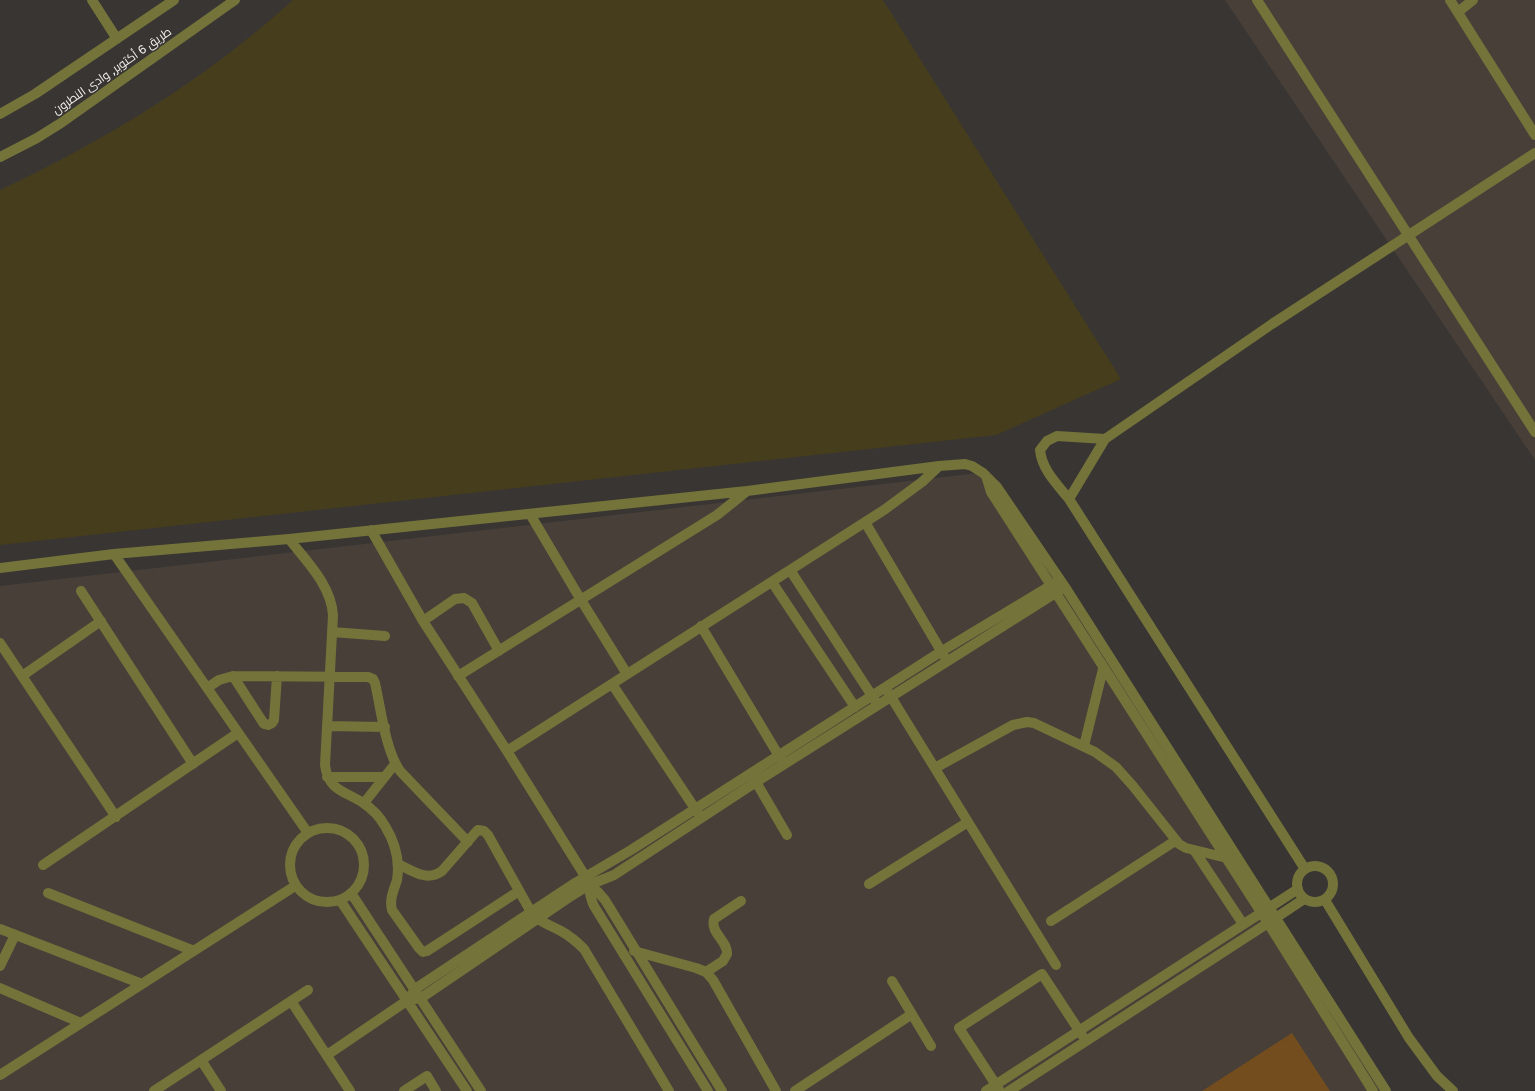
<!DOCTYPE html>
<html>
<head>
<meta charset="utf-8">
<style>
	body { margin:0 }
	canvas { display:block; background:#383532 }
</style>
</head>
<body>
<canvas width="1535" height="1091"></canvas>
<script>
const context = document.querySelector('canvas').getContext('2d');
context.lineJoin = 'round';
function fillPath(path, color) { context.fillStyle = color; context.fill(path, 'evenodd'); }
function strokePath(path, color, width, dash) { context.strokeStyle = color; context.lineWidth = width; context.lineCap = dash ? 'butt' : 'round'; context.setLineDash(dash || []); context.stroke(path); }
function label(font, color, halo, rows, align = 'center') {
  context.font = font + ' "Golos Text",Cairo,sans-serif'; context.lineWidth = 3; context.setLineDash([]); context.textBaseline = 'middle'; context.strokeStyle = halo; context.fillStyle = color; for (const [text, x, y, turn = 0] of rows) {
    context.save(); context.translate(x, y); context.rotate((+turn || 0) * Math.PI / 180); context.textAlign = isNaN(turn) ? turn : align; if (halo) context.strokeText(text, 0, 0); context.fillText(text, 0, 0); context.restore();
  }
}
fillPath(new Path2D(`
	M 1225,0 L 1535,0 L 1535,460 Z
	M 987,472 L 1381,1091 L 0,1091 L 0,586 Z`), '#473f38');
fillPath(new Path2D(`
	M 1292,1033 L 1330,1091 L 1202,1091 Z`), '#744d1e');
fillPath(new Path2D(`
	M 293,0 L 883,0 L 1121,379 L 996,435 L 0,545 L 0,190 C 106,140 206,79 293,0 Z`), '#463d1d');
strokePath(new Path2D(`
	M 92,0 L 117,39
	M 1257,0 L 1535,432
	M 1450,0 L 1535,135
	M 1458,12 L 1473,0
	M 0,114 L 35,94 L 174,0
	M 0,157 L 37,138 L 61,123 L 235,0
	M 1105,439 L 1057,436 L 1047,441 L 1040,450 C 1042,470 1057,484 1069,499 L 1305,869
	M 987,479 L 991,492 L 1268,923 L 1373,1091
	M 1069,499 L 1105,439 L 1272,324 L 1535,153
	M 530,514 L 581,600 L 627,674
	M 865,522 L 944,656
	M 371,530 L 423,621 L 507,751 L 585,876 C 590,886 589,896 594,906 L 708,1091
	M 289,539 C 307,562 331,585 333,615 L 325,765 C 328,790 344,791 362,802 C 371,808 380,817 385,826 C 395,842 400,861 397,880 C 394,890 389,899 392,910 L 419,948 L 423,952 L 427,951 L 519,891
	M 114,554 L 308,833
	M 0,568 L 114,554 L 289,539 L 747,491 L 939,466 L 965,464 L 972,466 L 983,473 L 997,487 L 1065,587 L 1386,1091
	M 790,570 L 876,702
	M 772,582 L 855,707
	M 81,591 L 193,764
	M 423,621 L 455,599 L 464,598 L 472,603 L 499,651
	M 701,626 L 782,761
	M 332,632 L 385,636
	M 0,643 L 116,817
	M 22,676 L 101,621
	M 233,676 L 264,724 L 268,725 L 272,723 L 274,720 L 277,676
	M 458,676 L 717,515 L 747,491
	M 612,684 L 698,813
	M 207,688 L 219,680 L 233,676 L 368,677 L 373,679 L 375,683 C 381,709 385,749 400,771 L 468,842
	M 888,692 L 1056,965
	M 327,726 L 385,727
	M 1084,746 L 1103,669
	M 507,751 L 884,510 L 922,482 L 939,466
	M 935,768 L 1013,725 L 1027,722 L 1034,723 L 1095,752 L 1116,767 L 1133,786 L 1179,844 L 1186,848 L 1227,858
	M 327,777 L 384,777
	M 756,782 L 787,835
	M 364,803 L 395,764
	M290 865a37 37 0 1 1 74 0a37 37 0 1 1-74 0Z
	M 1194,850 L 1243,924
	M 398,864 C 413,871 427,882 442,871 L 476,832 L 478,830 L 484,831 L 488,835 L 531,912 C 539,922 550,925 561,931 C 570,936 577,942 584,949 L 669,1091
	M 43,865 L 238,733
	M1297 884a18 18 0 1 1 36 0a18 18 0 1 1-36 0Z
	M 869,884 L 968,822
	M 589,885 L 598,892 L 605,900 L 722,1091
	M 48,893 L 194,951
	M 351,893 L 481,1091
	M 340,900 L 467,1091
	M 1325,900 L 1409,1038 L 1437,1076 L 1453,1091
	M 1051,921 L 1175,841
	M 0,929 L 142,984
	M 634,951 L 696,968 L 706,972 L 713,980 L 776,1091
	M 0,966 L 15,935
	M 706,972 L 723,961 L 727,954 C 728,941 710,933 714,919 L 741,901
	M 892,981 L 931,1046
	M 0,988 L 81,1023
	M 408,1000 L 421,998 L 568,898 L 589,885 L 614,875 L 756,782 L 1065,587
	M 291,1001 L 350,1091
	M 327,1055 L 408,1000 L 415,989 L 575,883 L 631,850 L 942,651 L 1060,580
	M 201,1060 L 221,1091
	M 0,1075 L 295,886
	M 154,1091 L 308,990
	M 404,1091 L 427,1076 L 436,1091
	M 795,1091 L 912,1014
	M 986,1091 L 1298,889
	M 1000,1091 L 959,1028 L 1042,974 L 1082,1035
	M 1009,1091 L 1268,923 L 1304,899`), '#73733a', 10);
label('12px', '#f4f2f0', '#383532', [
	["طريق 6 أكتوبر, وادى النطرون",112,71,-35]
]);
</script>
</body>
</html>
